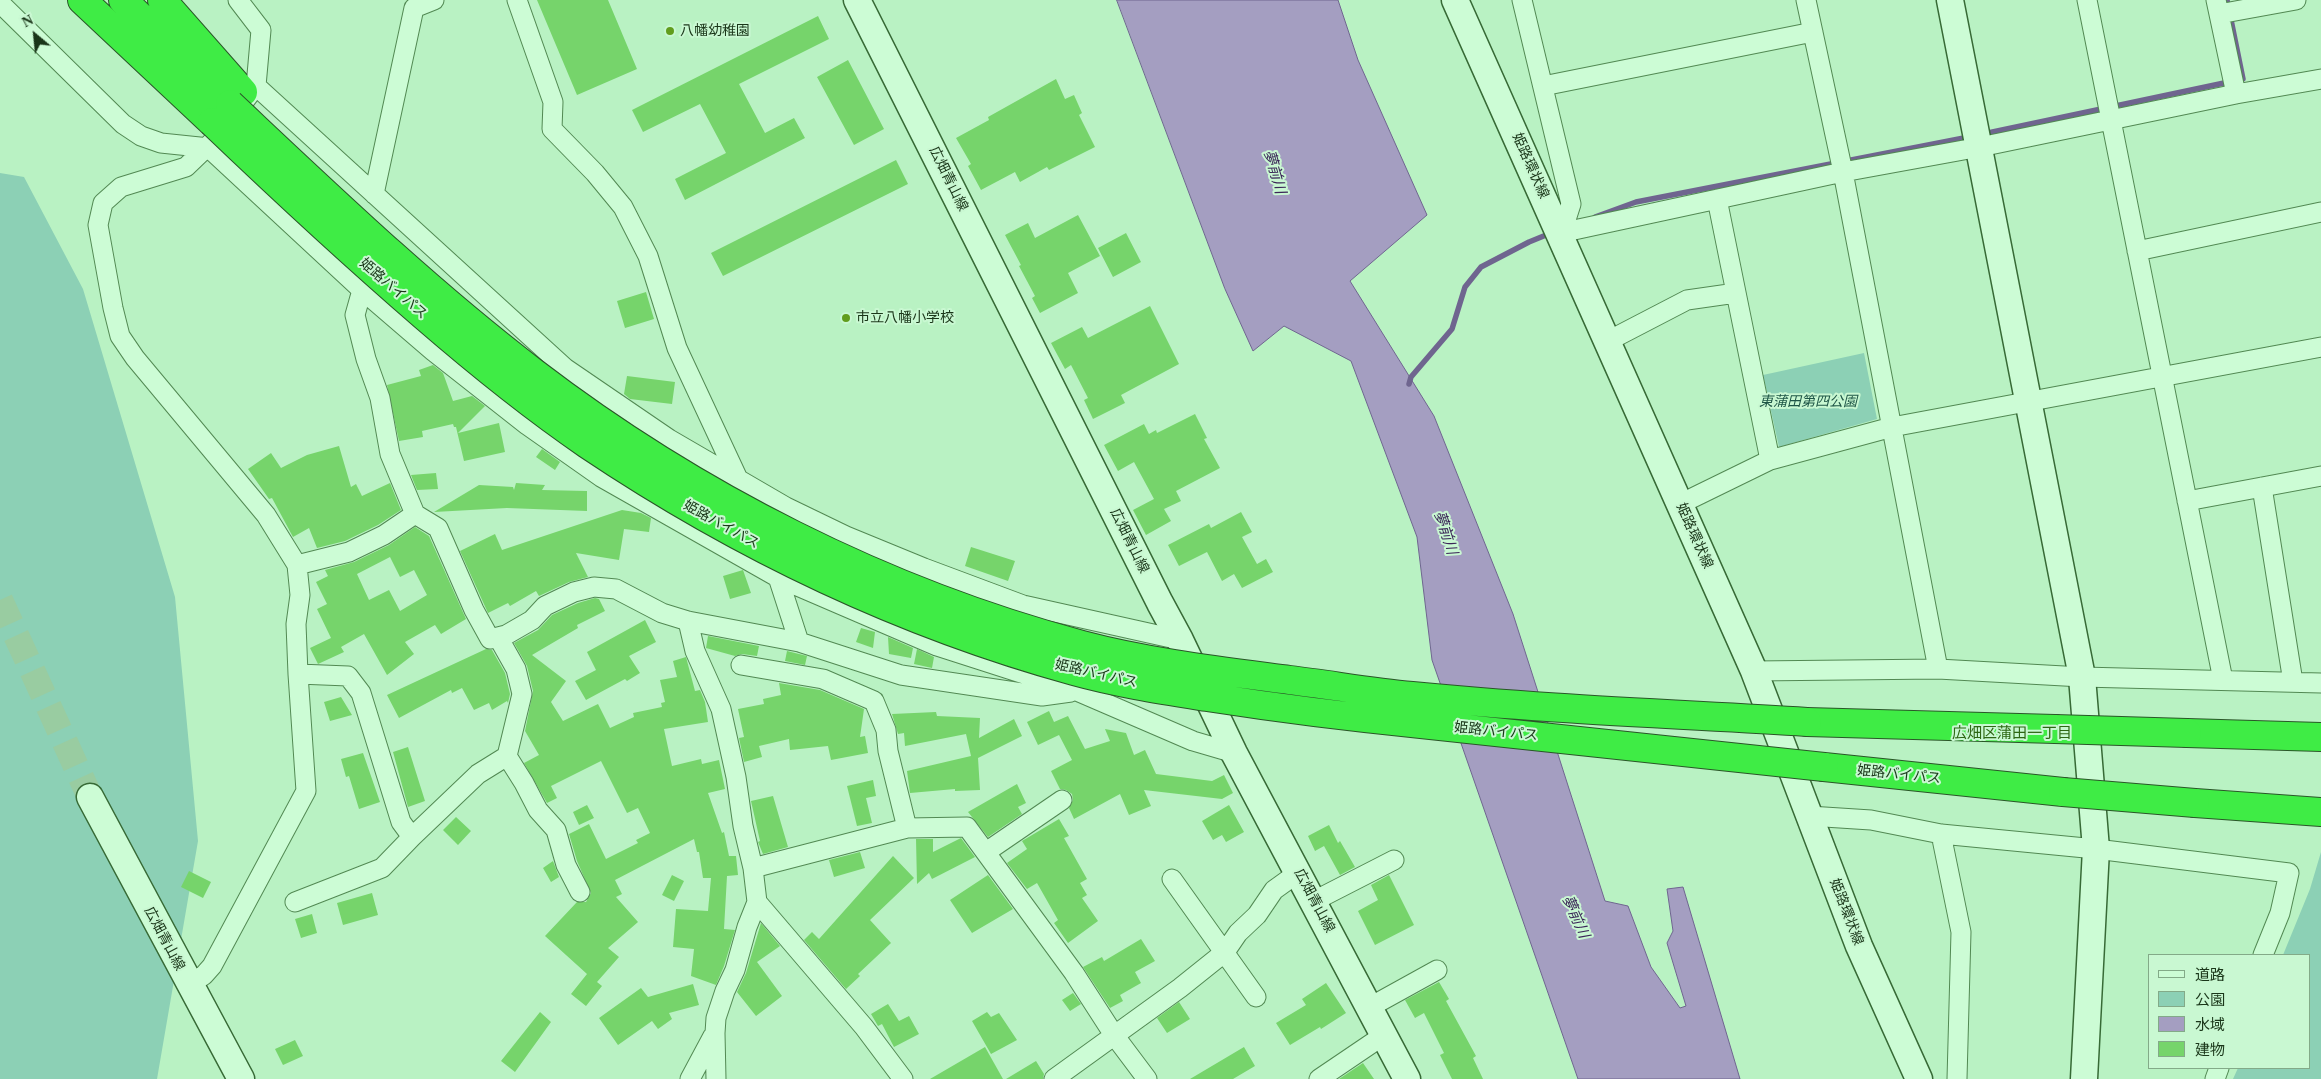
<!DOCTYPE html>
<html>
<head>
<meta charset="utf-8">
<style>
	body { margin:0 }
	#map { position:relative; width:2321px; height:1079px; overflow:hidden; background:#b9f2c3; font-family:"Times New Roman","Noto Sans JP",serif }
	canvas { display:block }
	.legend { position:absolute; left:2148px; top:954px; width:162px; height:115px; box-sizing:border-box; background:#c9f8d2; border:1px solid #83aa88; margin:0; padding:6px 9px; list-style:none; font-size:15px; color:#1a3619 }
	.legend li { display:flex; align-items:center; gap:10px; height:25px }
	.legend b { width:25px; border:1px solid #83aa88 }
	.north { position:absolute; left:10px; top:10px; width:50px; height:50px; -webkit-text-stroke:4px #c9f8d2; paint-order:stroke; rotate:332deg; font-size:14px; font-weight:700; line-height:20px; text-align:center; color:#1a3619 }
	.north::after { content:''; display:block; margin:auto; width:18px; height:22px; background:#1a3619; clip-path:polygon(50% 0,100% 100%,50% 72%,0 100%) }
</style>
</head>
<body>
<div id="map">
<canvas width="2321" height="1079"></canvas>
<ul class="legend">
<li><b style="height:6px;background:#ccfcd5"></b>道路</li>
<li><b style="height:14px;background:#8cd0b5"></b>公園</li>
<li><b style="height:14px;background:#a49ec1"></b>水域</li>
<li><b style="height:14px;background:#76d46b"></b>建物</li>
</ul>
<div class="north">N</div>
</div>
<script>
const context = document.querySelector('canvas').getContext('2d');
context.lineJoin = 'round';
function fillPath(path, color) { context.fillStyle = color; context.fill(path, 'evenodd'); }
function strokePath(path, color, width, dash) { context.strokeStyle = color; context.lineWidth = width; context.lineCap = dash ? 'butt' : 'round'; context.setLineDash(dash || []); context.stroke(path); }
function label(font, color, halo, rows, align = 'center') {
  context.font = font + ' "Times New Roman","Noto Sans JP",serif'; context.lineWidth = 4; context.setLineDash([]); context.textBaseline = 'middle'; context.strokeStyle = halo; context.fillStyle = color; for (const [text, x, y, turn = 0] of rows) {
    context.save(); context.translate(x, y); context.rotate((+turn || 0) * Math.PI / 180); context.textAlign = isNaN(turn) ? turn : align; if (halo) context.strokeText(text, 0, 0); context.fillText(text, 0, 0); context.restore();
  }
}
fillPath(new Path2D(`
	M 0,173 L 24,177 L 83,289 L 175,597 L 198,841 L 157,1079 L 0,1079 Z
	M 1864,353 L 1877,419 L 1779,447 L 1763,375 Z
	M 2321,852 L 2321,1079 L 2233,1079 L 2238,1068 L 2310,1068 L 2310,955 L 2283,955 L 2310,889 Z`), '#8cd0b5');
const water = new Path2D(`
	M 1117,0 L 1338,0 L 1358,60 L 1427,215 L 1350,281 L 1434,416 L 1513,614 L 1605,901 L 1628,906 L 1651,967 L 1680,1008 L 1686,1006 L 1667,943 L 1673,931 L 1667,889 L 1683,887 L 1740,1079 L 1578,1079 L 1432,660 L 1417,537 L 1351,361 L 1284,326 L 1253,351 L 1225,289 Z`);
fillPath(water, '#a49ec1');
strokePath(water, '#6f658f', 1);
strokePath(new Path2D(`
	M 1983,134 L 2243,79 L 2227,0
	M 1595,217 L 1636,202 L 1969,137
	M 1409,384 L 1411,377 L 1452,329 L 1465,287 L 1481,267 L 1529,242 L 1551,233`), '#6f658f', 5.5);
fillPath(new Path2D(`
	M 537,0 L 608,0 L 637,69 L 577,95 Z
	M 818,16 L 829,39 L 739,84 L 765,133 L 794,118 L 805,138 L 685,200 L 675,179 L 726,153 L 700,104 L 643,132 L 632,110 Z
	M 848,60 L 884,129 L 854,145 L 817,77 Z
	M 1056,79 L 1065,99 L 1074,95 L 1082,113 L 1079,115 L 1095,147 L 1049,170 L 1047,167 L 1020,182 L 1015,172 L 981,190 L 968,166 L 971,164 L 956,138 L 989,120 L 988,117 Z
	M 896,160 L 908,184 L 723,276 L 711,253 Z
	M 1078,215 L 1100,256 L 1068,273 L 1078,293 L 1040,313 L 1032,298 L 1035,296 L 1019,266 L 1021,265 L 1005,235 L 1028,223 L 1035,238 Z
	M 1126,233 L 1141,262 L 1113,277 L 1098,248 Z
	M 646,292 L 654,319 L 625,328 L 617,301 Z
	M 1150,306 L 1179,364 L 1121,395 L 1125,403 L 1093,419 L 1084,400 L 1088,398 L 1071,365 L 1065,369 L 1051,343 L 1082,327 L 1088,338 Z
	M 433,365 L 443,373 L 453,401 L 472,396 L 485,406 L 458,433 L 499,423 L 505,452 L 464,461 L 456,427 L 454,427 L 453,424 L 422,431 L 423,437 L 399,441 L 387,385 L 421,376 L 419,370 Z
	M 627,376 L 675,382 L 672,404 L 630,399 L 624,394 Z
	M 1195,414 L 1207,438 L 1204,439 L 1220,468 L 1176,491 L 1181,501 L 1164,509 L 1171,521 L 1146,535 L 1133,510 L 1154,499 L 1134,462 L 1118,471 L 1104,445 L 1144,424 L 1149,434 L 1156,430 L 1157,433 Z
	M 339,446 L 351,487 L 356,484 L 362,496 L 390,483 L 401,510 L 378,525 L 345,541 L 317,548 L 309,528 L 293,537 L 272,498 L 269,499 L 248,469 L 271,453 L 281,468 L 307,455 Z
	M 542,449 L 560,462 L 555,470 L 536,457 Z
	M 436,473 L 438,489 L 417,490 L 411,475 Z
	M 516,483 L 545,485 L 542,490 L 587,491 L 587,511 L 507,508 L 434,512 L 479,485 L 513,487 L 514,490 Z
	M 622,510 L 641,513 L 651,518 L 649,532 L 624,529 L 619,560 L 576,553 L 588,577 L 569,582 L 539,596 L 536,591 L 510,606 L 508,603 L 488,613 L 460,551 L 495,534 L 502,550 Z
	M 1241,512 L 1252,532 L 1242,537 L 1257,564 L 1266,559 L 1273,572 L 1242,588 L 1234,574 L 1222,581 L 1207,552 L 1179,566 L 1168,545 L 1209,524 L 1211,528 Z
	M 415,527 L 429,536 L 466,619 L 441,634 L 435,625 L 405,642 L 414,654 L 387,675 L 364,634 L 341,647 L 344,652 L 318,664 L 310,648 L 331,638 L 317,609 L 327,604 L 316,582 L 328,576 L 325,570 L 354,562 L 389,545 ZM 390,557 L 400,577 L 414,570 L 427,595 L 400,611 L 389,590 L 369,600 L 357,574 Z
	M 971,547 L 1015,561 L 1008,581 L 965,566 Z
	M 743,570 L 751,593 L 730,599 L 723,576 Z
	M 595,598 L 599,599 L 605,611 L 577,625 L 578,628 L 532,655 L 566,681 L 551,702 L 563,721 L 598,704 L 610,728 L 634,717 L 633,713 L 662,707 L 661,703 L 665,702 L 660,680 L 677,677 L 673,661 L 686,657 L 695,691 L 700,690 L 705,702 L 708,722 L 664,729 L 672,766 L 701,759 L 702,764 L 719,760 L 725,789 L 708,793 L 722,833 L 724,832 L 729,856 L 736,856 L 738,875 L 727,876 L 724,929 L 735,930 L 724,966 L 716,985 L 691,976 L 694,949 L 673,947 L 676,909 L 708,911 L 711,878 L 703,878 L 699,852 L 697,852 L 694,839 L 615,880 L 622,894 L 616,897 L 638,922 L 608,948 L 619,957 L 597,982 L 602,986 L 586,1006 L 571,994 L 587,974 L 545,936 L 577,902 L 586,902 L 591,893 L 577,861 L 569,834 L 589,824 L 606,859 L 638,843 L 636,840 L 650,833 L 638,808 L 627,813 L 601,761 L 551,786 L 557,798 L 547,803 L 524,763 L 539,755 L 525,731 L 533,691 L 527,666 L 514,643 L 538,630 L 552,615 L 578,603 Z
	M 645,620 L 656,642 L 629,656 L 640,673 L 627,681 L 625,679 L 586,700 L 575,681 L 596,670 L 587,652 Z
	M 861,628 L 875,632 L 873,648 L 856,642 Z
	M 708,636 L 759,646 L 757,656 L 742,654 L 735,656 L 706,648 Z
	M 888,637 L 913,648 L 911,658 L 889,654 Z
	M 486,649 L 492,650 L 505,673 L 510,694 L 508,703 L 507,701 L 492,710 L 489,703 L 474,710 L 462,688 L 452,693 L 451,690 L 399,718 L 387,695 Z
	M 917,649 L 934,657 L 932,668 L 914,664 Z
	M 787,651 L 807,656 L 805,665 L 785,661 Z
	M 779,683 L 820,690 L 864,709 L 860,737 L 865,736 L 868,753 L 831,760 L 828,746 L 790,750 L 789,739 L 759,746 L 762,757 L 744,762 L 739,738 L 744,737 L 738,709 L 764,704 L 763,699 L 781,695 Z
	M 341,697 L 352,715 L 330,721 L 324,702 Z
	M 1049,711 L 1054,722 L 1068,716 L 1085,749 L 1110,741 L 1105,729 L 1126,733 L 1134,755 L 1145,750 L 1156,774 L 1212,781 L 1224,775 L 1233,793 L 1222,799 L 1144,790 L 1151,806 L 1129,815 L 1120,794 L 1074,819 L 1069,808 L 1073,800 L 1072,794 L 1066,790 L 1060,789 L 1051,771 L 1072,760 L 1059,735 L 1038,745 L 1027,722 Z
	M 936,712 L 937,716 L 980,718 L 979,738 L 1014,719 L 1022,736 L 978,758 L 980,790 L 955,791 L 955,789 L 910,793 L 907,771 L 971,756 L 966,734 L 905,746 L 904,733 L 898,734 L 892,714 Z
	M 408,747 L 425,801 L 408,807 L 393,752 Z
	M 363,753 L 380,802 L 359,809 L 349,776 L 346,777 L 341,759 Z
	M 873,780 L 876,796 L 866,798 L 872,823 L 857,826 L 847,786 Z
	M 1017,784 L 1026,803 L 1018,807 L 1022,814 L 988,837 L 968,812 Z
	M 773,796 L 788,847 L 763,854 L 758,842 L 760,841 L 751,801 Z
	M 587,805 L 594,818 L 579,825 L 573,812 Z
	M 1229,805 L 1244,832 L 1226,842 L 1222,835 L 1213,840 L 1202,821 Z
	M 456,817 L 471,831 L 458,845 L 443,830 Z
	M 1059,819 L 1069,836 L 1064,838 L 1087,879 L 1080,883 L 1087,895 L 1082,898 L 1098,921 L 1068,943 L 1054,923 L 1058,920 L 1037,883 L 1027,889 L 1007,863 L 1027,849 L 1022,841 Z
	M 1329,825 L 1338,843 L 1340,841 L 1355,867 L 1340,875 L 1324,846 L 1315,851 L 1308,836 Z
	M 961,838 L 975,857 L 932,879 L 929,873 L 917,884 L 916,839 L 933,839 L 933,852 Z
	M 860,852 L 865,868 L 834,877 L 829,860 Z
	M 893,856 L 914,878 L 870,920 L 891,943 L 858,974 L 860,976 L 846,989 L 804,940 L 812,932 L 819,939 Z
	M 553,861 L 559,877 L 551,882 L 543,868 Z
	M 189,871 L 211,882 L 203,898 L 181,887 Z
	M 672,875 L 684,881 L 674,901 L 662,895 Z
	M 988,875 L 1013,909 L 972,933 L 950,900 Z
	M 1389,875 L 1414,925 L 1375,945 L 1358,911 L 1378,900 L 1371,885 Z
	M 372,893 L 378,915 L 343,925 L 337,903 Z
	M 312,914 L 317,933 L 301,938 L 295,919 Z
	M 761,923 L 780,946 L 757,962 L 782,996 L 756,1016 L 737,992 L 746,973 Z
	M 1141,939 L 1155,961 L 1135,972 L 1141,983 L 1120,995 L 1123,1001 L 1110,1008 L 1083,967 L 1102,957 L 1104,961 Z
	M 1439,982 L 1449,999 L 1446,1001 L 1476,1056 L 1473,1058 L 1483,1079 L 1452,1079 L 1440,1055 L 1444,1053 L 1424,1013 L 1415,1018 L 1405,1000 Z
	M 1326,983 L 1346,1013 L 1321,1029 L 1320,1027 L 1290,1045 L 1276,1023 L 1306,1005 L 1302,999 Z
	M 693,984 L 699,1005 L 669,1013 L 672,1019 L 658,1029 L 652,1021 L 618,1045 L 599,1018 L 641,988 L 648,997 Z
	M 1073,993 L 1081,1004 L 1070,1011 L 1062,1000 Z
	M 1179,1002 L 1190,1019 L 1167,1033 L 1157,1018 Z
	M 888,1004 L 899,1021 L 909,1016 L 919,1034 L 894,1047 L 882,1024 L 878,1026 L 871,1014 Z
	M 540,1012 L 551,1022 L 515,1072 L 501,1061 Z
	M 987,1012 L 991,1017 L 999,1013 L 1017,1040 L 991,1054 L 972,1021 Z
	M 295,1040 L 303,1056 L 283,1065 L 275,1049 Z
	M 985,1047 L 1003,1079 L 930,1079 Z
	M 1244,1047 L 1255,1066 L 1233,1079 L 1190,1079 Z
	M 1036,1061 L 1044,1074 L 1043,1079 L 1006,1079 Z
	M 1363,1063 L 1374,1079 L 1339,1079 Z`), '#76d46b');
strokePath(new Path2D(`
	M 0,600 L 90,797`), '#99cca1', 26, [26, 13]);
const street = new Path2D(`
	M 238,0 L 261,30 L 256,86 L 239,108
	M 517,0 L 553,102 L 552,129 L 595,173 L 623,207 L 648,256 L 677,348 L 739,481
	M 1522,0 L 1571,204 L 1561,235
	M 1806,0 L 1843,172 L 1938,669
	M 2087,0 L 2223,680
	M 2216,0 L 2236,94
	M 0,3 L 123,124 L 141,136 L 161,143 L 209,148 L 362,290 L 433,351 L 527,425 L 601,477 L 779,578 L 937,646 L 1077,691 L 1193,741 L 1234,753
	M 2219,14 L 2296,0
	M 256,86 L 565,368 L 669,439 L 786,507 L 846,536 L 924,568 L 1023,605 L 1180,640
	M 1543,86 L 1813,32
	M 374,194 L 414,8 L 434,0
	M 1717,199 L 1770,460
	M 1561,235 L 1574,230 L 1843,172 L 1980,147 L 2236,94 L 2321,79
	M 2137,251 L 2321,212
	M 362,290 L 355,315 L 366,359 L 380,398 L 390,454 L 415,514 L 438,528 L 474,610 L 490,639 L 506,635 L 532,620 L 545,606 L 574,592 L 594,587 L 616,589 L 662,613 L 688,621 L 799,642 L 901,675 L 1042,696 L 1071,692
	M 1608,341 L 1687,300 L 1736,293
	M 2262,487 L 2293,682
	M 2187,501 L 2321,476
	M 1680,504 L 1770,460 L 1892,427 L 2321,347
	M 297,565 L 349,552 L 384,535 L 415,514
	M 776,571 L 799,642
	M 688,621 L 695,651 L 721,709 L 736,777 L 743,826 L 753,868 L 757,902 L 747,927 L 735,970 L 725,991 L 716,1018 L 715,1033 L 716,1079
	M 741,665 L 823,679 L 874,701 L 886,730 L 888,751 L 907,828
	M 1754,671 L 1938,669 L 2082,677 L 2321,683
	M 298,674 L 348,676 L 361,693 L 401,822 L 412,837
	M 507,756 L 524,783 L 538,810 L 556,830 L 566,865 L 580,892
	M 1809,816 L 1871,820 L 1941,834 L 2096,849 L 2289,873 L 2280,913 L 2263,955
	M 1941,834 L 1961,932 L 1957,1079
	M 986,852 L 1062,800
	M 753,868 L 907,828 L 967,827 L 1074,973 L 1114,1035 L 1147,1079
	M 1172,879 L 1256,997
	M 1314,901 L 1394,860
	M 295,902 L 382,868 L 412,837 L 478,774 L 507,756 L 522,694 L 516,669 L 498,637
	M 757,902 L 864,1027 L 903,1079
	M 189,985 L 204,975 L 212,966 L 306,791 L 298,674 L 296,624 L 300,595 L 297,565 L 266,515 L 135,358 L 120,336 L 113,308 L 98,225 L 103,203 L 121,187 L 186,167 L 213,141
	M 1370,1007 L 1437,970
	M 690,1079 L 713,1036
	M 1054,1079 L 1180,988 L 1225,952 L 1238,933 L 1257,915 L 1274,890 L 1299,872
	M 1319,1079 L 1384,1035
	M 2215,1079 L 2219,1068`);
const secondary = new Path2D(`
	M 857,0 L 1160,603 L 1180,640 L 1234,753 L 1407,1079
	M 1455,0 L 1754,671 L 1859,946 L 1919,1079
	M 1950,0 L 2082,677 L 2096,849 L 2084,1079
	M 90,797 L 241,1079`);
const highway = new Path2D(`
	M 82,0 L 212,122
	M 123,0 L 230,104
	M 162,0 L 243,92
	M 1807,722 L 2055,729
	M 2187,733 L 2321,737
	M 1824,767 L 2063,792
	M 2195,803 L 2321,812`);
strokePath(street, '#528953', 21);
strokePath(secondary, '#376a36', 29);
strokePath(highway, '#2a5628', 30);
strokePath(street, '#ccfcd5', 19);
strokePath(secondary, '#ccfcd5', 26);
strokePath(highway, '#3fec45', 28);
const highwayBridge = new Path2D(`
	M 230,104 C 328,196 426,290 533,372 C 695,496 884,592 1082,645 C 1150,663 1221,671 1290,680 C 1331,685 1371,692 1412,696 C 1544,709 1676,714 1807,722
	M 212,122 C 282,189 351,253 424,316 C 476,361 530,405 587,444 C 736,544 900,623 1074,671 C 1117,683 1163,690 1207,697 C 1278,708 1349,717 1421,724 C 1555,739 1689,753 1824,767
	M 2055,729 L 2187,733
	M 2063,792 L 2195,803`);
strokePath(highwayBridge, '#2a5628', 30, []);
strokePath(highwayBridge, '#3fec45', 28);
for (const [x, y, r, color] of [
	[670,31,5,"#619d1d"],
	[846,318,5,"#619d1d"]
]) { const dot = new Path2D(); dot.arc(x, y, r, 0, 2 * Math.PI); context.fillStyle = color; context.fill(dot); strokePath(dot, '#c9f8d2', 2); }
label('14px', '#1a3619', '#c9f8d2', [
	["八幡幼稚園",680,31],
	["市立八幡小学校",856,318]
], 'left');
label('14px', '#1a3619', '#c9f8d2', [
	["姫路環状線",1530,166,66],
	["広畑青山線",948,179,64],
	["姫路バイパス",393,289,41],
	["姫路バイパス",721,525,29],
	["姫路環状線",1694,536,66],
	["広畑青山線",1129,541,64],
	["姫路バイパス",1096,674,13],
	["姫路バイパス",1496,732,6],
	["姫路バイパス",1899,775,6],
	["広畑青山線",1314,901,62],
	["姫路環状線",1846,912,69],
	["広畑青山線",164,939,62]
]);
label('italic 14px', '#1e5546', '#c9f8d2', [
	["東蒲田第四公園",1808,402]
]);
label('italic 15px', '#3b2658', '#c9f8d2', [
	["夢前川",1274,172,74],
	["夢前川",1445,533,72],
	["夢前川",1575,917,66]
]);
label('15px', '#2e6714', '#c9f8d2', [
	["広畑区蒲田一丁目",2012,734]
]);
</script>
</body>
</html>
